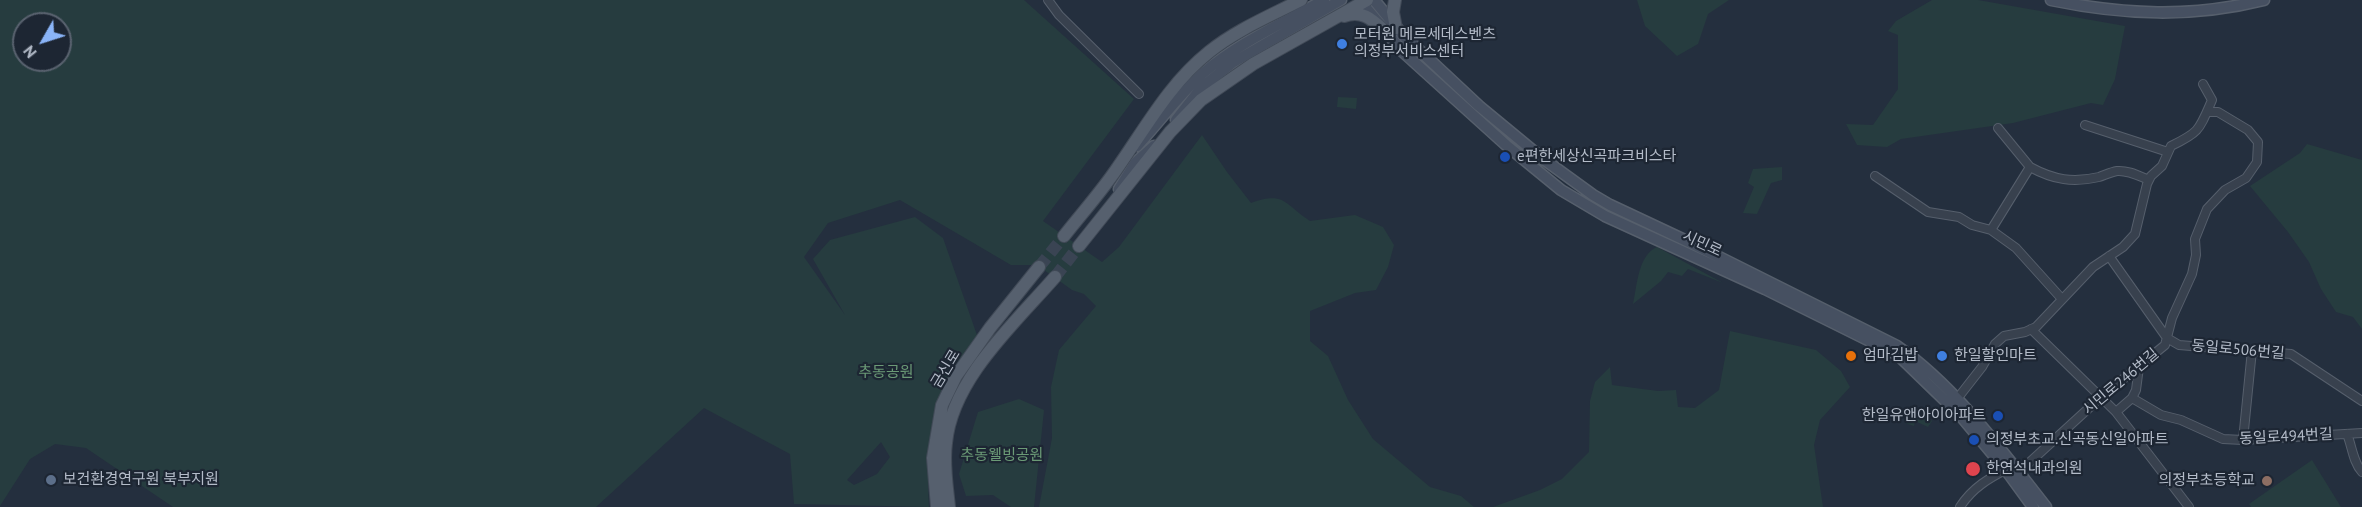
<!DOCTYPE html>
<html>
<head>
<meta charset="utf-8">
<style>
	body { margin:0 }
	#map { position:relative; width:2362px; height:507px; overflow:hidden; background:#242f3e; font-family:"PT Sans",sans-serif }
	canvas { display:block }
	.north { position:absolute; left:12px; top:12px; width:60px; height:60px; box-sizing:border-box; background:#1d2633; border:2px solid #59626f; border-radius:50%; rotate:231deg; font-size:16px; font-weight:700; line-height:24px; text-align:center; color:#b4bcc9 }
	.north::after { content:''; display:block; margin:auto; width:21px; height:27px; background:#8ab4f8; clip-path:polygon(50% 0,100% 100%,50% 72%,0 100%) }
</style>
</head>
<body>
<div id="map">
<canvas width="2362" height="507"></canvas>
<div class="north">N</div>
</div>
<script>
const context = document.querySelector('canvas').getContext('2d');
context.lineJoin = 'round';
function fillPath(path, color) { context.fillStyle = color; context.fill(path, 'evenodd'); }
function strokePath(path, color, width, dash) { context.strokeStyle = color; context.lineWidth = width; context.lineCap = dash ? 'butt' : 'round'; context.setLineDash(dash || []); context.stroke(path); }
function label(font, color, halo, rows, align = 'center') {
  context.font = font + ' "PT Sans","Noto Sans KR",sans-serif'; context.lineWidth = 4.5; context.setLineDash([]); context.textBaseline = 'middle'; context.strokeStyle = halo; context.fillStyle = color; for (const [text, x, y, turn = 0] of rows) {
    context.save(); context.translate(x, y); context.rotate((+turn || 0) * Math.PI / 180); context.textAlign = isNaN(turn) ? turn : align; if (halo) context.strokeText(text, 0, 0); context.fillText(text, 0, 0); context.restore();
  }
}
fillPath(new Path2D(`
	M 0,0 L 1024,0 L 1134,99 L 1043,221 L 1102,262 L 1119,247 L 1202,135 L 1227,172 L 1251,203 C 1285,191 1284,204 1310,221 L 1355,215 L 1383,227 L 1394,245 L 1388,267 L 1376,290 L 1355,293 L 1310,311 L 1310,341 L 1328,356 L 1348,400 L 1373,439 L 1430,487 L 1461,496 L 1474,507 L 1039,507 L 1052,438 L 1051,387 L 1059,350 L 1096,306 L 1084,294 L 1072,290 L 1037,265 L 1011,265 L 900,200 L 828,223 L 804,257 L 845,315 L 813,259 L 830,240 L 915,217 L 943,238 L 978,338 C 968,350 957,362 950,375 C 927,415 927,463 929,507 L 794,504 L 790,454 L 704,408 L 596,507 L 173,507 L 86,448 L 55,444 L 30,459 L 0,506 ZM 24,24 L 60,24 L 60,60 L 24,60 ZM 881,442 L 890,457 L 877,474 L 854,485 L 847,480 Z
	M 1637,0 L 1729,0 L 1708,14 L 1698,44 L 1677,56 L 1645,26 Z
	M 1932,0 L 1978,0 L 2125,26 L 2115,79 L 2103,105 L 2091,103 L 2013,123 L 1901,139 L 1887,147 L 1857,145 L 1846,124 L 1873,125 L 1898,89 L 1898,35 L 1888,31 L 1896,21 Z
	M 1338,97 L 1357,98 L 1356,109 L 1337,107 Z
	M 2307,144 L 2362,160 L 2362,329 L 2353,317 L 2336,312 L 2321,289 L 2309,262 L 2288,232 L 2250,186 L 2300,153 Z
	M 1782,167 L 1782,180 L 1771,183 L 1757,214 L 1743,213 L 1754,187 L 1748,183 L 1753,169 Z
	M 1657,247 L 1723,283 L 1688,269 L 1682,276 L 1668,272 L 1661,281 L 1633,304 C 1637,286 1638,255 1657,247 Z
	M 1730,331 L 1816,350 L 1841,371 L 1850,387 L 1820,420 L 1814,445 L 1823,507 L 1493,507 L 1540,490 L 1562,479 L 1589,452 L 1590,401 L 1595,382 L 1610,367 L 1612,385 L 1658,391 L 1676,390 L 1678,407 L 1695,408 L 1719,390 Z
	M 1019,399 L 1044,410 L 1034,507 L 1011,507 L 993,495 L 966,496 L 959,474 L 978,412 Z
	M 1912,407 L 1923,409 L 1932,421 L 1928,427 L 1915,421 L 1914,426 L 1905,423 L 1906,412 Z
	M 2312,460 L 2341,507 L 2251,507 L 2249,504 Z`), '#263c3f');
strokePath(new Path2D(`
	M 1039,267 L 1064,236
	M 1055,277 L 1079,246`), '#3a4453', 12, [12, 6]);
const street = new Path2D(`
	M 1048,0 L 1059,15 L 1139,94
	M 2085,125 L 2168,152
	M 1998,128 L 2030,167
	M 1875,176 L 1928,212 L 1959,217 L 1972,225 L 1991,230
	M 2109,256 L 2167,338 L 2179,345 L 2291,354 L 2362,401
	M 2062,299 L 2016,248 L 1991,230 L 2030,167 C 2054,180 2073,183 2099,177 C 2105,175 2111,172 2117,171 C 2128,170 2139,176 2149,180
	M 2031,329 L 2116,412 L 2189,507
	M 2132,398 L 2136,390 L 2139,367
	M 1957,399 L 1982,367 L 1995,344 L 2004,336 L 2025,332 L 2036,327 L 2093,267 L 2123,247 L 2135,234 L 2147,184 L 2151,176 L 2162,166 L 2171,146 C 2200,132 2199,130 2212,100 L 2203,84
	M 2116,412 L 2132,398 L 2161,415 L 2181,420 L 2223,439 L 2243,440 L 2362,433
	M 2347,434 C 2352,446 2353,462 2362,472
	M 2243,440 L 2252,350
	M 2019,472 L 2101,397 L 2165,345 L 2172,318 L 2192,274 L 2196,255 L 2195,239 L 2207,209 L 2225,190 L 2246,178 L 2257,162 L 2258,142 L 2248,130 L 2218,112 L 2207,112
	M 1960,507 C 1972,488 1989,478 2009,468`);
const secondary = new Path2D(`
	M 1374,0 L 1402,34 L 1479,106 L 1542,158 L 1593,195 L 1610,205 L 1693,244 L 1897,346 C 1955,386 2002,451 2046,507
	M 2051,0 C 2124,15 2192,18 2264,0
	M 1362,3 L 1403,52 L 1506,145 L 1561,190 L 1605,216 L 1765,289 L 1898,355 L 1960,415 L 2006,470 L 2033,507
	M 1176,120 L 1201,88 L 1232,63 L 1341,0
	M 1137,146 C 1159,122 1178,96 1202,74 C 1238,43 1283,23 1324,0
	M 1119,189 L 1135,163 L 1154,146`);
const primary = new Path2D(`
	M 1395,0 L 1393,12 L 1396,28
	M 1344,16 C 1365,9 1374,22 1389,35
	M 1064,236 C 1082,213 1102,191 1118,167 C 1146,127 1170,83 1209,52 C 1236,30 1270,16 1301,0
	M 1079,246 L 1170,132 L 1201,100 L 1253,64 L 1367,0
	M 937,507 L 933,458 L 942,405 L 956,376 L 990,328 L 1039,267
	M 949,507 C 947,486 943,464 946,443 C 952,379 1015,323 1055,277`);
strokePath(street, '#565f6c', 10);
strokePath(secondary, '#565f6c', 13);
strokePath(primary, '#414a57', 14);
strokePath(street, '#38414e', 8);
strokePath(secondary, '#465061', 10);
strokePath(primary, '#56606e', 12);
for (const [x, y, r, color] of [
	[1342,44,6,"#3f7fe0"],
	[1505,157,6,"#1a4fb4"],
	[1851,356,6,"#e8710a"],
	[1942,356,6,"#3f7fe0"],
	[1998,416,6,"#1a4fb4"],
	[1974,440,6,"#1a4fb4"],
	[1973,469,8,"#e0444e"],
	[51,480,6,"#5c6f8a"],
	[2267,481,6,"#8d6e63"]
]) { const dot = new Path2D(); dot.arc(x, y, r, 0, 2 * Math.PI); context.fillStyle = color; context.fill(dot); strokePath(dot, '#1d2633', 2); }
label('15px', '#b4bcc9', '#1d2633', [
	["모터원 메르세데스벤츠",1354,35],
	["의정부서비스센터",1354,52],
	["e편한세상신곡파크비스타",1517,157],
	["엄마김밥",1863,356],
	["한일할인마트",1954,356],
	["한일유앤아이아파트",1986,416,"right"],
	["의정부초교.신곡동신일아파트",1986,440],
	["한연석내과의원",1986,469],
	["보건환경연구원 북부지원",63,480],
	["의정부초등학교",2255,481,"right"]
], 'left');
label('15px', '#b4bcc9', '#1d2633', [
	["시민로",1702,244,25],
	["동일로506번길",2238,350,5],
	["금신로",946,369,-59],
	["시민로246번길",2121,382,-40],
	["동일로494번길",2286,437,-3]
]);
label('15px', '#6b9a76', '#1d2633', [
	["추동공원",886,373],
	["추동웰빙공원",1002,456]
]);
</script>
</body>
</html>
